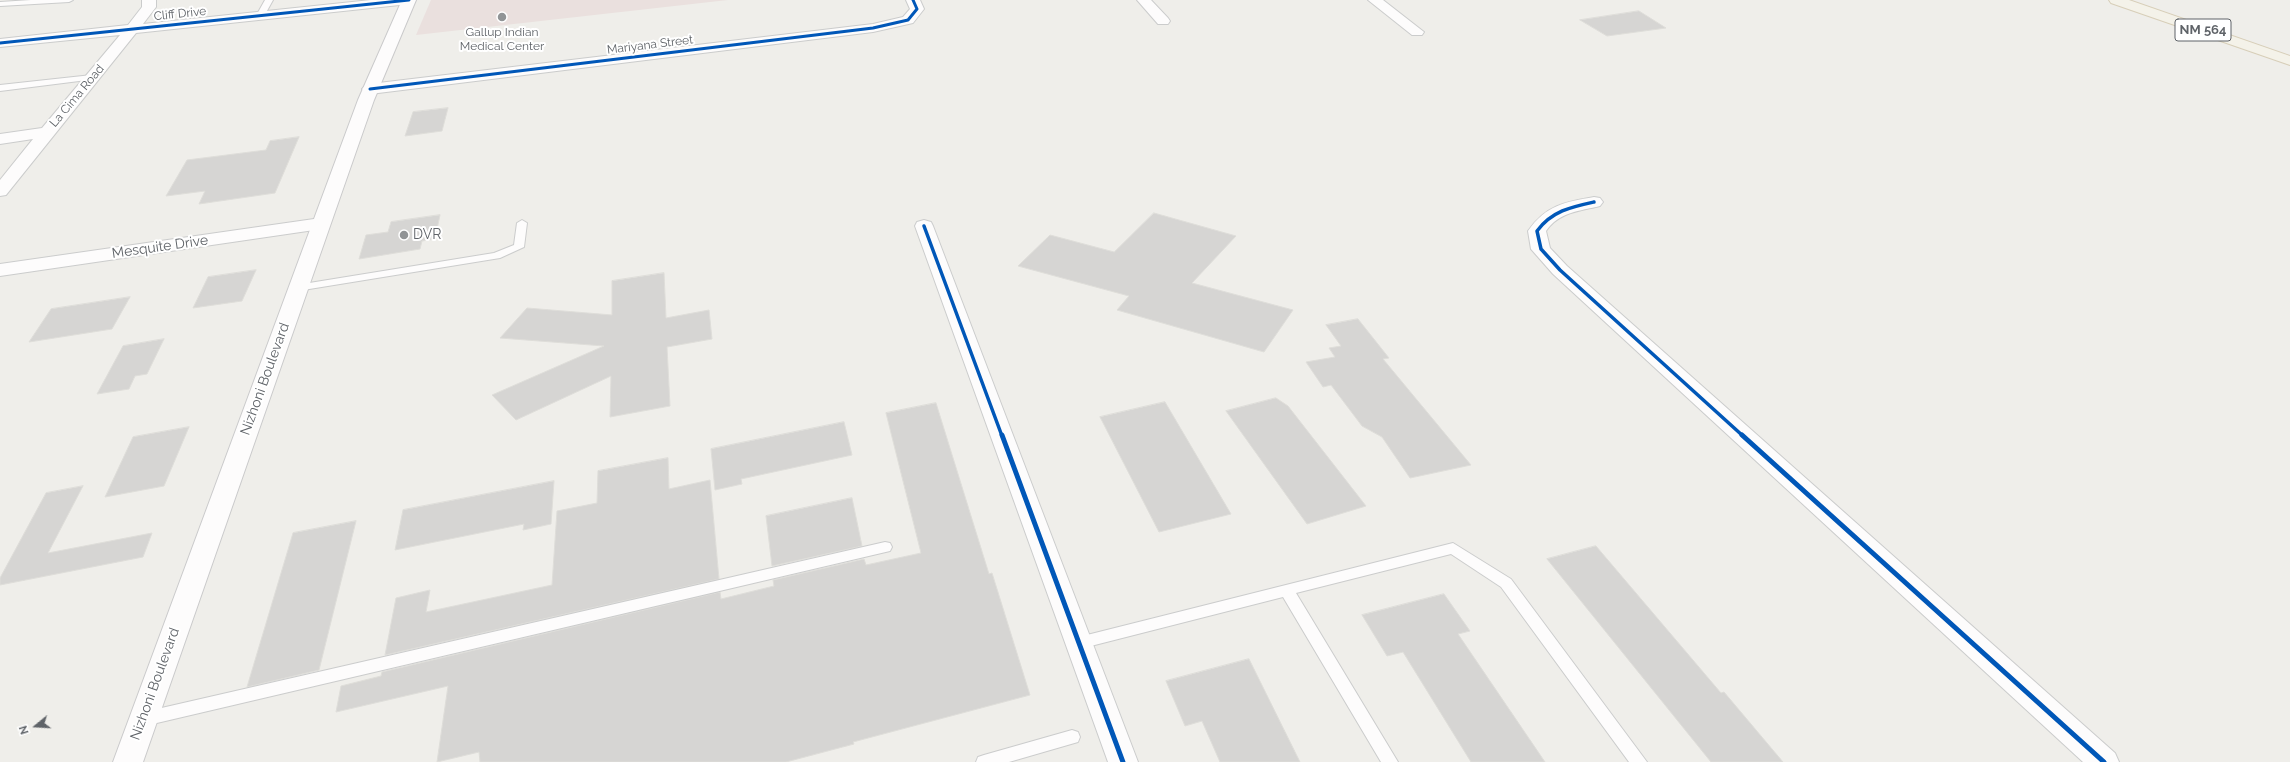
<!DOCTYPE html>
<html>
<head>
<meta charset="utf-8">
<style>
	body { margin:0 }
	#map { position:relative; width:2290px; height:762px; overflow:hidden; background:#efeeea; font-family:Raleway,sans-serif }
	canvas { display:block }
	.north { position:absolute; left:16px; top:706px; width:40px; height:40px; -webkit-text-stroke:3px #fff; paint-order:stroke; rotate:252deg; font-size:11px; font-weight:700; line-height:16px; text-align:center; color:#5f6368 }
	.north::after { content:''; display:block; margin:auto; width:14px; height:18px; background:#5f6368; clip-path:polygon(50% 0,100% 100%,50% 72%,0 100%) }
</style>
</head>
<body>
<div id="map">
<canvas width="2290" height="762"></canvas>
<div class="north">N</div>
</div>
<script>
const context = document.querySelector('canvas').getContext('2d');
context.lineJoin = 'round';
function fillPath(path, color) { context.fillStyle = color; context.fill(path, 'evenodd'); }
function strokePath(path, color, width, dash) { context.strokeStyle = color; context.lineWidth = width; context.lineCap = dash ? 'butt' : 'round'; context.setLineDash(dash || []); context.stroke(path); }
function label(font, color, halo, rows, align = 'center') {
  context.font = font + ' Raleway,sans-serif'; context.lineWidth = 4; context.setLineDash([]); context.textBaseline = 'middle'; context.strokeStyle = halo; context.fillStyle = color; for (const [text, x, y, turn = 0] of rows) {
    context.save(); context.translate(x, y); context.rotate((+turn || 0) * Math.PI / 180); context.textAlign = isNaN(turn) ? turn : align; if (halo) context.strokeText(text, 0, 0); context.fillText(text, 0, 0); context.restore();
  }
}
fillPath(new Path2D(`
	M 431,0 L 728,0 L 416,35 Z`), '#eae0de');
const building = new Path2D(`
	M 1639,11 L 1666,28 L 1607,36 L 1580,20 Z
	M 448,108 L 442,131 L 405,136 L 413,112 Z
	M 299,137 L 275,193 L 199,204 L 205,191 L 166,196 L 187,160 L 266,150 L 270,141 Z
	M 1154,213 L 1236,236 L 1192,283 L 1293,310 L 1264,352 L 1117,310 L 1129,296 L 1018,266 L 1050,235 L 1114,252 Z
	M 440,215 L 435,239 L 422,241 L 420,249 L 359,259 L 366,235 L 388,232 L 391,222 Z
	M 256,270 L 242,301 L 193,308 L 208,277 Z
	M 664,273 L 666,318 L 709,310 L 712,339 L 667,347 L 670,406 L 610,417 L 611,376 L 516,420 L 492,395 L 604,346 L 500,338 L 527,308 L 612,315 L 612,281 Z
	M 130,297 L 112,329 L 29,342 L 51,309 Z
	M 1358,319 L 1389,358 L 1383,359 L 1471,465 L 1410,478 L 1382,437 L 1362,426 L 1331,385 L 1323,387 L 1306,362 L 1335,357 L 1329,348 L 1341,346 L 1326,325 Z
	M 164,339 L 147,374 L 135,376 L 129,389 L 97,394 L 123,346 Z
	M 1276,398 L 1288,406 L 1366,506 L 1307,524 L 1226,411 Z
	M 1165,402 L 1231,514 L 1159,532 L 1100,417 Z
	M 936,403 L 989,574 L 992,573 L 1030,695 L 853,742 L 854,744 L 786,762 L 480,762 L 479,752 L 437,762 L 448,686 L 336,712 L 341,686 L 381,676 L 382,672 L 720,592 L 721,599 L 774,586 L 773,580 L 864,559 L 866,565 L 921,553 L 886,413 Z
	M 844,422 L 852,455 L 741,479 L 742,484 L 715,490 L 711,449 Z
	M 189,427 L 164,486 L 105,497 L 133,437 Z
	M 668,458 L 669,489 L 710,480 L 719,579 L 385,655 L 396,598 L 430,590 L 426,612 L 552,585 L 557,511 L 597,503 L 598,471 Z
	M 554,481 L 551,524 L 523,530 L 524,524 L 395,550 L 403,510 Z
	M 83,486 L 48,553 L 152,533 L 143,557 L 0,585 L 0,578 L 46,493 Z
	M 852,498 L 862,546 L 772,566 L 766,516 Z
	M 356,521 L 319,670 L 247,687 L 293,533 Z
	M 1596,546 L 1721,693 L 1724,692 L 1783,762 L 1711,762 L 1547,559 Z
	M 1444,594 L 1470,631 L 1458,634 L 1545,762 L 1471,762 L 1403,652 L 1387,656 L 1362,615 Z
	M 1249,659 L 1300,762 L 1220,762 L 1202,721 L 1185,726 L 1166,681 Z`);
fillPath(building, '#d6d5d3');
strokePath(building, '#deddd9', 1);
const lane = new Path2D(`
	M 31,0 L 73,0 L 69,2 L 0,6 L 0,2 Z
	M 265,0 L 273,0 L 263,18 L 257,18 L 256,16 Z
	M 92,75 L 96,77 L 95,79 L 0,91 L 0,85 Z
	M 522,220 L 527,223 L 524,247 L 500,258 L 297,291 L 292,288 L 297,285 L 494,253 L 514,245 L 517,223 Z
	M 885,542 L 890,543 L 892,547 L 890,551 L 144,726 L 138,724 L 136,719 L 138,714 L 144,712 Z
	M 1453,543 L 1511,579 L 1647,762 L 1629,762 L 1501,587 L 1451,554 L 1296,593 L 1398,762 L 1381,762 L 1283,597 L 1079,649 L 1074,647 L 1071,643 L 1074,639 L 1079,637 Z
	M 1072,730 L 1078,732 L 1080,737 L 1078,742 L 1009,762 L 976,762 L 978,757 L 984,755 Z`);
const street = new Path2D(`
	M 142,0 L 156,0 L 156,7 L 143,24 L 371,0 L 416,0 L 409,4 L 136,33 L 6,195 L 0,196 L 0,180 L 33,139 L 0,144 L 0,134 L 42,128 L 120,35 L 0,47 L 0,39 L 128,25 L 142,7 Z
	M 906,0 L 920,0 L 924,9 L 913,23 L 873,32 L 370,94 L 365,92 L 362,89 L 365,86 L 370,84 L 873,24 L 903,17 L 910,9 Z
	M 1137,0 L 1151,0 L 1168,18 L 1170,21 L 1168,24 L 1158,24 Z
	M 1368,0 L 1383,0 L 1424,32 L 1422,35 L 1412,35 Z
	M 1594,197 L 1600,198 L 1603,202 L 1600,206 C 1580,211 1559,212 1546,231 L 1550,248 L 1567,266 L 2115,753 L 2119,762 L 2083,762 L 1553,274 L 1531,249 L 1528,231 C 1546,205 1565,202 1594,197 Z
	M 321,218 L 328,220 L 330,224 L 328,228 L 0,276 L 0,264 Z
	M 924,220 L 931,222 L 933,226 L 1138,762 L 1108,762 L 915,226 L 917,222 Z`);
const secondary = new Path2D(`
	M 402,0 L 416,0 L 374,100 L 143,762 L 113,762 L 358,100 Z`);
const primary = new Path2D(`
	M 2109,0 L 2129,0 L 2290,56 L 2290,65 L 2111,3 Z`);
strokePath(lane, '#cbcccc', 2);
strokePath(street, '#cbcccc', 2);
strokePath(secondary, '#cacacb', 2);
strokePath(primary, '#d7ceb8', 2);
fillPath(lane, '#fdfcfc');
fillPath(street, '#fdfcfc');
fillPath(secondary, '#fdfcfc');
fillPath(primary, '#f4f2e9');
strokePath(new Path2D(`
	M 0,43 L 409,0
	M 370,89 L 873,28 L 908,20 L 917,9 L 913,0`), '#0057b8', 3);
strokePath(new Path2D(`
	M 1594,202 C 1571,207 1552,211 1537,231 L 1541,249 L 1560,270 L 1743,436
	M 924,226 L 1002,436`), '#0057b8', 3.5);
strokePath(new Path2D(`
	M 1002,435 L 1123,762
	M 1742,435 L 2104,762`), '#0057b8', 5);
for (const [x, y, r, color] of [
	[502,17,5,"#919496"],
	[404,235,5,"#919496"]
]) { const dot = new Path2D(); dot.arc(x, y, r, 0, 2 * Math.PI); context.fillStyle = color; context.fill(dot); strokePath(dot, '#fff', 1.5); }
label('12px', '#5f6368', '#fff', [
	["Cliff Drive",180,14,-6],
	["Mariyana Street",650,45,-7],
	["La Cima Road",77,96,-50]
]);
label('12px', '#5f6368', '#fff', [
	["Gallup Indian",502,32],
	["Medical Center",502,46]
]);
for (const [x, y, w] of [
	[2203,30,56]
]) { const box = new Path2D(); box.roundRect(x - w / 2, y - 11, w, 22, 3); context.fillStyle = '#fff'; context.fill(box); strokePath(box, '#5f6368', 1); }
label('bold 13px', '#5f6368', null, [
	["NM 564",2203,30]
]);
label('14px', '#5f6368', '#fff', [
	["DVR",413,235]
], 'left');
label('14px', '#5f6368', '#fff', [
	["Mesquite Drive",160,247,-8],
	["Nizhoni Boulevard",265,379,-70],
	["Nizhoni Boulevard",155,684,-70]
]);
</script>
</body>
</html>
